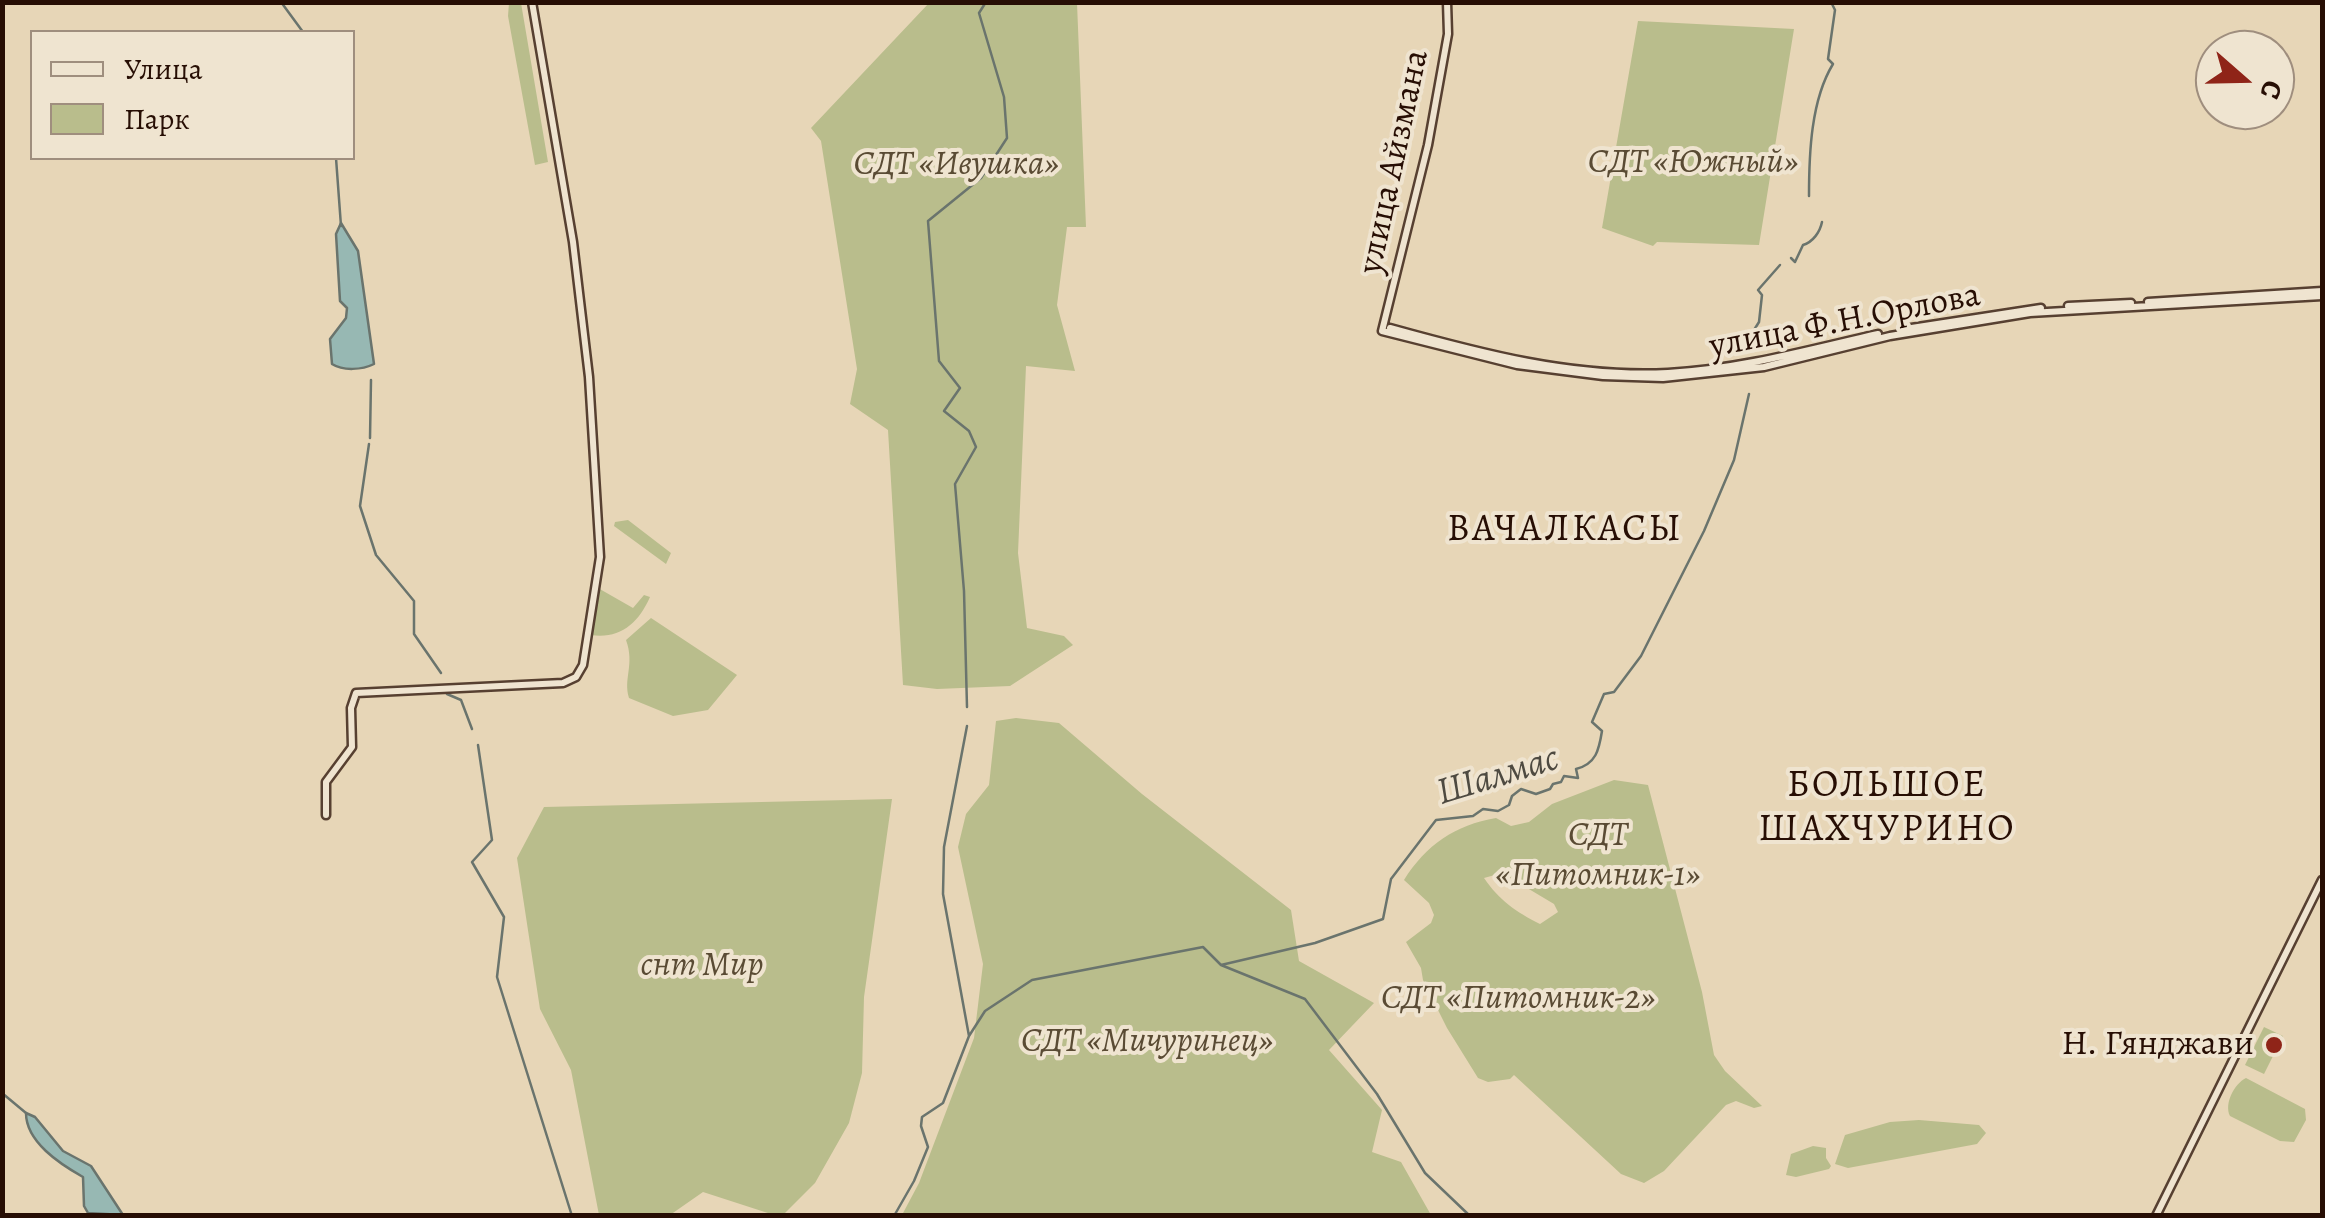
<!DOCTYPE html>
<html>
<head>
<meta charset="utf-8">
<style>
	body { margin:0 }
	#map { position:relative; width:2325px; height:1218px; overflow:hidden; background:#e7d6b7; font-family:Alegreya,serif }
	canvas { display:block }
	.frame { position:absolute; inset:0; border:5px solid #270e04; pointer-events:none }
	.legend { position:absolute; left:30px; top:30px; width:325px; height:130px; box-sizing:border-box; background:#efe4d0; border:2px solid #9f8e7e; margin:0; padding:12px 18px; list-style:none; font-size:30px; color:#270e04 }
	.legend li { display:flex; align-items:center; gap:20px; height:50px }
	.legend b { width:50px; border:2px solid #9f8e7e }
	.north { position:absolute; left:2195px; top:30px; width:100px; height:100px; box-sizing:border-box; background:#efe4d0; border:2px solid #9f8e7e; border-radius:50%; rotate:110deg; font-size:28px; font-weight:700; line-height:40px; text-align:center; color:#270e04 }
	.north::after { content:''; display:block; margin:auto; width:35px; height:45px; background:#8f2418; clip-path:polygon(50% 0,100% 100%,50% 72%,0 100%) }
</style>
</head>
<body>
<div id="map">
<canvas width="2325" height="1218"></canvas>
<div class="frame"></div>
<ul class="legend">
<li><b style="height:12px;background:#efe4d0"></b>Улица</li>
<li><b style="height:28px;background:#b9bd8c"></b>Парк</li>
</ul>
<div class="north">С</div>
</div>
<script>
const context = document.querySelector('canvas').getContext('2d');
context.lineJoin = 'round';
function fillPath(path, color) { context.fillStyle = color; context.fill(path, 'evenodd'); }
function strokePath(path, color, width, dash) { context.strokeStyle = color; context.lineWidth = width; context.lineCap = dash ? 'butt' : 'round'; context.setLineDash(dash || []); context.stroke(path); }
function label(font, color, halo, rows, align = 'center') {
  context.font = font + ' Alegreya,serif'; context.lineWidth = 8; context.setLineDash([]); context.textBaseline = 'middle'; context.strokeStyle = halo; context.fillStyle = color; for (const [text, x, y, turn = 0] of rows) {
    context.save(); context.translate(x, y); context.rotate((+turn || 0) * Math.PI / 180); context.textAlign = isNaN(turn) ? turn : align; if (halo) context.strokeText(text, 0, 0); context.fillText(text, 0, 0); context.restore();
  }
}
fillPath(new Path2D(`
	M 509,3 L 521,3 L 548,162 L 535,165 L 508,16 Z
	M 929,3 L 1077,3 L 1086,227 L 1067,227 L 1057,305 L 1075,371 L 1026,366 L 1018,553 L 1027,628 L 1064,636 L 1073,645 L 1010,686 L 937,689 L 903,685 L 888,430 L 850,404 L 857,369 L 821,141 L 811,128 Z
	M 1638,21 L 1794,29 L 1759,245 L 1657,242 L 1653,246 L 1602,228 Z
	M 628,520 L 671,553 L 666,564 L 614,526 L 615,522 Z
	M 598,588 L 633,608 L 644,595 L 650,597 C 638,624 620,639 591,635 Z
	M 651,618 L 737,675 L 708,710 L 673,716 L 629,698 C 623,678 635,665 626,640 Z
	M 1016,718 L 1059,723 L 1142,794 L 1291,910 L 1299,961 L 1374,1003 L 1329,1050 L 1382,1110 L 1372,1152 L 1401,1162 L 1431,1215 L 902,1215 L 919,1183 L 974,1038 L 983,964 L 958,847 L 966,814 L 989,785 L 996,721 Z
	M 1614,780 L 1648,785 L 1702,992 L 1714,1055 L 1725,1071 L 1762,1106 L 1754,1108 L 1736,1101 L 1726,1105 L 1664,1171 L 1644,1183 L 1621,1174 L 1514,1075 L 1510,1079 L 1488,1082 L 1478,1078 L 1447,1028 L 1423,980 L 1421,968 L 1406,942 L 1431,923 L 1434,915 L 1429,903 L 1404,880 C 1426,845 1455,825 1496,818 L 1511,826 L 1529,822 L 1552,804 ZM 1502,873 L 1554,904 L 1558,912 L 1540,924 C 1516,912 1499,900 1484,878 Z
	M 892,799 L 864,997 L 862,1073 L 849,1123 L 815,1183 L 783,1215 L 774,1215 L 703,1192 L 670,1215 L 599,1215 L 571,1070 L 540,1009 L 517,858 L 544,807 Z
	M 2264,1027 L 2283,1036 L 2264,1074 L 2245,1065 Z
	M 2246,1078 L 2305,1109 L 2306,1120 L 2294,1142 L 2280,1141 L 2230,1116 C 2224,1104 2234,1084 2246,1078 Z
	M 1919,1120 L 1979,1125 L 1986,1133 L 1977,1144 L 1848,1168 L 1835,1164 L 1845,1135 L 1890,1122 Z
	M 1813,1146 L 1826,1148 L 1826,1158 L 1831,1166 L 1829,1169 L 1796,1177 L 1786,1175 L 1791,1154 Z`), '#b9bd8c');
const water = new Path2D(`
	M 341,223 L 358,251 L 374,364 C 362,370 343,371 332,364 L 330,339 L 346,318 L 347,308 L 340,301 L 336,234 Z
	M 26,1113 L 35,1117 L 63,1151 L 91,1166 L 123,1215 L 88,1213 L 84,1206 L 83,1177 C 60,1164 26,1142 26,1113 Z`);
fillPath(water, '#97b8b3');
strokePath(water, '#6a746d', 2.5);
strokePath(new Path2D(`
	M 281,2 L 303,32
	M 336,158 L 341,226
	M 1809,196 C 1809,153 1811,100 1833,64 L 1828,59 L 1835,10 L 1831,2
	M 1791,258 L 1795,262 L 1803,245 C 1813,242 1820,232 1822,222
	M 1754,330 L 1759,322 L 1762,295 L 1758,290 L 1780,265
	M 370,438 L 371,380
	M 369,444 L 360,506 L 376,555 L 414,601 L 414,634 L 441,673
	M 447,694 L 461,700 L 472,729
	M 967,707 L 964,591 L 955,484 L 976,447 L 969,431 L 944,411 L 960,388 L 939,361 L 928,221 L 981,178 L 1007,138 L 1004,97 L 979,13 L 986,2
	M 478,745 L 492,840 L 472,862 L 504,917 L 497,977 L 572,1216
	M 1221,965 L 1305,999 L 1377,1094 L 1425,1173 L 1470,1216
	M 969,1036 L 985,1011 L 1032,980 L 1203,947 L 1221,965 L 1315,943 L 1383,919 L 1391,879 L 1436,820 L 1473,816 L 1483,809 L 1498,811 L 1509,805 L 1512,796 L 1521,789 L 1536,794 L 1550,789 L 1553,784 L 1561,782 L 1564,776 L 1578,778 L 1576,769 C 1596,764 1599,750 1602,731 L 1592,722 L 1604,694 L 1614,692 L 1641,656 L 1704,531 L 1734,460 L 1749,394
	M 2,1093 L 26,1113
	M 894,1216 L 914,1181 L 928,1147 L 921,1126 L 922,1117 L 943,1103 L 969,1036 L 943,894 L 944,847 L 967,726`), '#6a746d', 2.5);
const minor = new Path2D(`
	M 1447,2 L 1448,34 L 1428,145 L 1382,331 L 1517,365 L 1603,376 L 1663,378 L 1764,367 L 1890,336 L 2030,313 L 2322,296
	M 2148,302 L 2322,291
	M 2068,306 L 2131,303
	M 1390,328 C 1480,353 1573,378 1668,373 C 1740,369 1808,350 1878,334
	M 1905,329 L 2041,308
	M 326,815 L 326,782 L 352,747 L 351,708 L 356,693 L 563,683 L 576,677 L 583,665 L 600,557 L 589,377 L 573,242 L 532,2
	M 2156,1216 L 2322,880`);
strokePath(minor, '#574031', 11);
strokePath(minor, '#efe4d0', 6);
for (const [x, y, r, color] of [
	[2274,1045,10,"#8f2418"]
]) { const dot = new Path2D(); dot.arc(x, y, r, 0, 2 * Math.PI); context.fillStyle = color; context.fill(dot); strokePath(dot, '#efe4d0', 4); }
label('35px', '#270e04', '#efe4d0', [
	["улица Айзмана",1395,162,-78],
	["улица Ф.Н.Орлова",1845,322,-11]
]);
label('italic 35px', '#5a4b34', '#efe4d0', [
	["СДТ «Южный»",1693,163],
	["СДТ «Ивушка»",956,165],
	["СДТ",1598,836],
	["«Питомник-1»",1598,876],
	["снт Мир",702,966],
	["СДТ «Питомник-2»",1518,999],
	["СДТ «Мичуринец»",1147,1042]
]);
label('35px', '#270e04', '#efe4d0', [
	["Н. Гянджави",2254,1045]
], 'right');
context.letterSpacing = '2.5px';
label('38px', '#270e04', '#efe4d0', [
	["ВАЧАЛКАСЫ",1565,531],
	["БОЛЬШОЕ",1887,787],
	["ШАХЧУРИНО",1887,831]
]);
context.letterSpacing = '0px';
label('italic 38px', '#4e4a41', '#efe4d0', [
	["Шалмас",1498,777,-17]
]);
</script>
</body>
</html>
